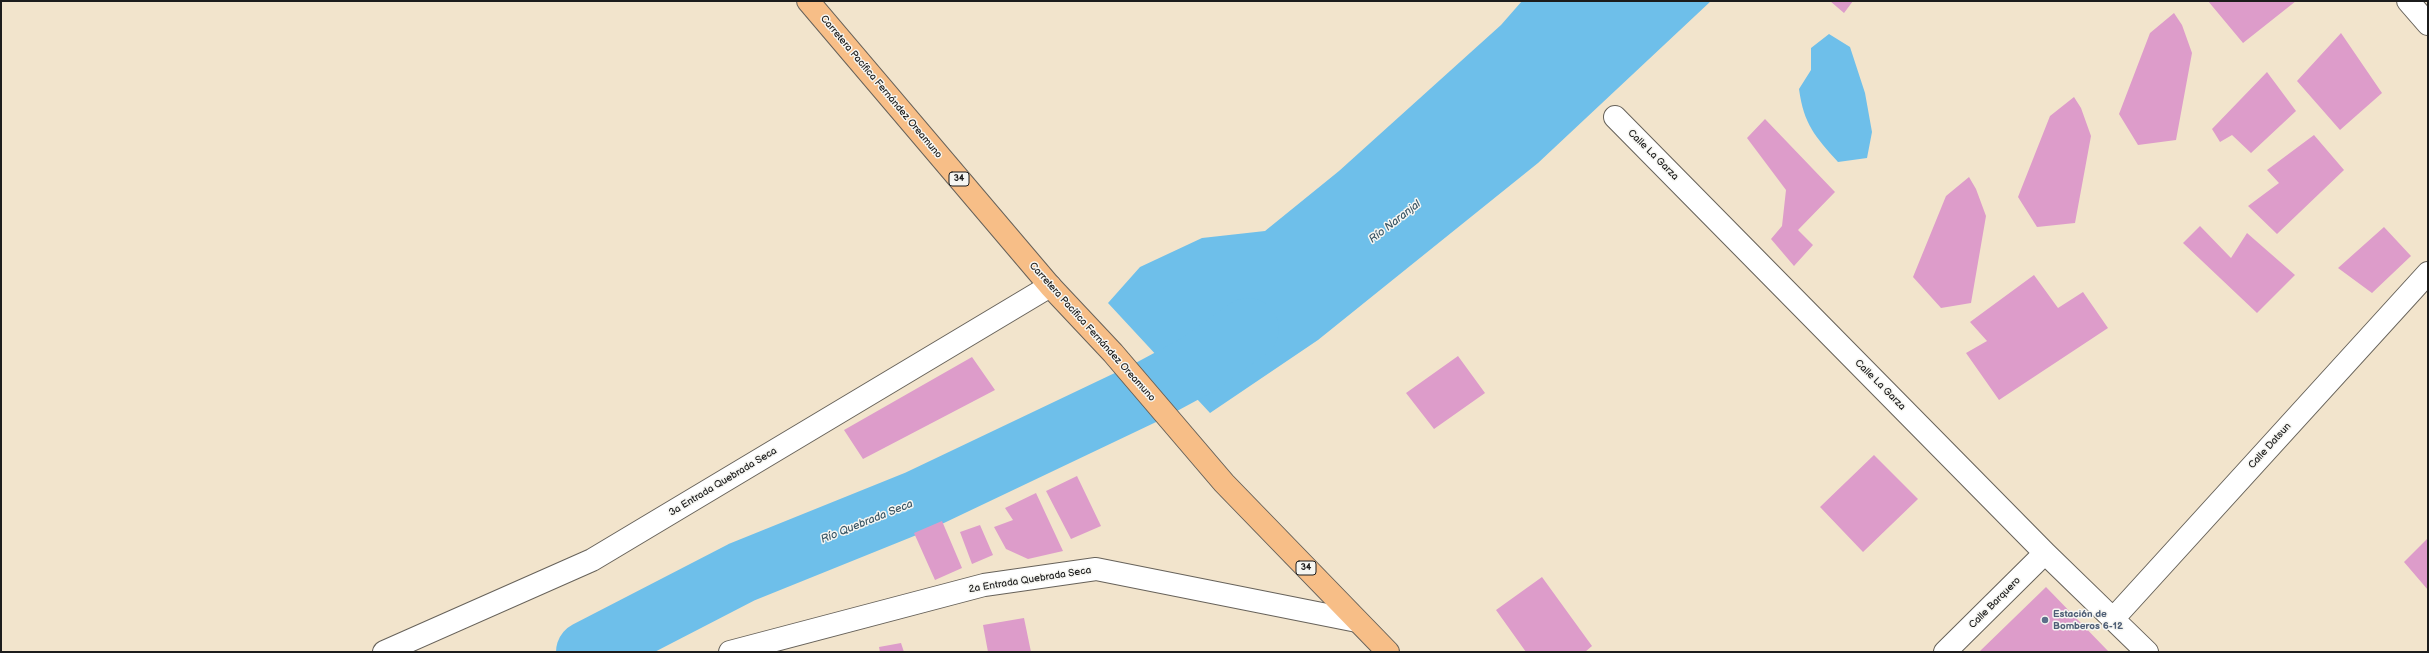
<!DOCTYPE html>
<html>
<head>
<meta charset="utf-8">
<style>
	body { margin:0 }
	#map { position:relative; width:2429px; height:653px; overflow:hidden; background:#f2e4cc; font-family:"Balsamiq Sans",sans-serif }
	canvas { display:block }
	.frame { position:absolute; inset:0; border:2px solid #1c1c1c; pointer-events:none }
</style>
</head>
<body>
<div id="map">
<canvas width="2429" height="653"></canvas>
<div class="frame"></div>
</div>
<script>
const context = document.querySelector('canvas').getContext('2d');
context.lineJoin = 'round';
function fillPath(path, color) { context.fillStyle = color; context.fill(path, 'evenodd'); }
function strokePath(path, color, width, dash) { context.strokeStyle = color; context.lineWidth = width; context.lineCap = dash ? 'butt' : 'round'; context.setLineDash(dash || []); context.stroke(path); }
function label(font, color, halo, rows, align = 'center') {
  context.font = font + ' "Balsamiq Sans",sans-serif'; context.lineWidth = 3; context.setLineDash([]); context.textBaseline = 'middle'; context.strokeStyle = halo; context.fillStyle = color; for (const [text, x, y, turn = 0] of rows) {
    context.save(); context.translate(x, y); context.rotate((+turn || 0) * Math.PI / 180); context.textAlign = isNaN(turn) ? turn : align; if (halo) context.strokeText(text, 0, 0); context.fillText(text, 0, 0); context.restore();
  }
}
fillPath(new Path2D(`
	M 1522,1 L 1711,1 L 1538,163 L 1318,340 L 1210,413 L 1108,303 L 1140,267 L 1202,238 L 1265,231 L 1339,171 L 1501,25 Z
	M 1829,34 L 1850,47 L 1865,93 L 1872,132 L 1867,158 L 1838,162 C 1815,136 1804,125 1799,89 L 1811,70 L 1811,48 Z`), '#6ebfea');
strokePath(new Path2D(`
	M 587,652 L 742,572 L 918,501 L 1147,392 L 1199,364 L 1248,329`), '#6ebfea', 62);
fillPath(new Path2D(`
	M 1830,1 L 1853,1 L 1844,13 Z
	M 2208,1 L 2296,1 L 2243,43 Z
	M 2174,13 L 2182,25 L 2192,53 L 2176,140 L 2138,145 L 2119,114 L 2150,33 Z
	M 2341,33 L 2382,93 L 2340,130 L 2297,81 Z
	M 2267,72 L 2296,111 L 2251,153 L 2232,135 L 2220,142 L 2212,129 Z
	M 2074,97 L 2081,108 L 2091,136 L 2075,223 L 2037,227 L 2018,197 L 2050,116 Z
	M 1765,119 L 1835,192 L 1798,230 L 1813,245 L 1794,266 L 1771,239 L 1782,226 L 1786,190 L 1747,138 Z
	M 2314,135 L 2344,170 L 2277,234 L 2248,206 L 2279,183 L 2267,170 Z
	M 1969,177 L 1976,189 L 1986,216 L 1971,303 L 1941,308 L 1913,277 L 1946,196 Z
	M 2200,226 L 2231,258 L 2247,233 L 2295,275 L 2257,313 L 2183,243 Z
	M 2384,227 L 2411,256 L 2372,293 L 2338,268 Z
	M 2034,275 L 2058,308 L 2083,292 L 2108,328 L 1999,400 L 1966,353 L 1987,341 L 1970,322 Z
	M 1458,356 L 1485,393 L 1434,429 L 1406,393 Z
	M 972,357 L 995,390 L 863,459 L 844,430 Z
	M 1874,455 L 1918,499 L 1863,552 L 1820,507 Z
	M 1077,476 L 1101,526 L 1071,539 L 1046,491 Z
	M 1036,493 L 1063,551 L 1028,559 L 1006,549 L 994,527 L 1013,520 L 1005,508 Z
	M 942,521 L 962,568 L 935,580 L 914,533 Z
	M 980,525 L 993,555 L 972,564 L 960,532 Z
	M 2428,538 L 2428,590 L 2404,562 Z
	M 1542,577 L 1592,646 L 1585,652 L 1526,652 L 1496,610 Z
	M 2046,587 L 2109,652 L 1979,652 Z
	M 1024,618 L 1031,652 L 988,652 L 983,625 Z
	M 901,643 L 904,652 L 880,652 L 879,647 Z`), '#dd9cca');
const minor = new Path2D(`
	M 2408,1 L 2428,24
	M 1615,117 L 2045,553 L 2147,652
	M 2113,619 L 2428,273
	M 384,652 L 592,560 L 1050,286
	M 730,652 L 984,585 L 1096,569 L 1357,621
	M 1945,652 L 2045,553`);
const highway = new Path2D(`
	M 808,1 L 1050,286 L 1113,353 L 1224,483 L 1388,652`);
strokePath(minor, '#67625a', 24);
strokePath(highway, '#67625a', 24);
strokePath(minor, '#fff', 22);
strokePath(highway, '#f7be87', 22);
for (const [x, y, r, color] of [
	[2045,620,4,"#5c6f8a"]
]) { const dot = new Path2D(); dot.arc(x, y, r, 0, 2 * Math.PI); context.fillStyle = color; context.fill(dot); strokePath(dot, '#f6f6f2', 1.5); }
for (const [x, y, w] of [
	[959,179,20],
	[1306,568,20]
]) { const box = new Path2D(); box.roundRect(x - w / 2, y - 7, w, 14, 3); context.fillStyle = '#f6f6f2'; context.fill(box); strokePath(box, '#1c1c1c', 1); }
label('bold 9px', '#1c1c1c', null, [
	["34",959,179],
	["34",1306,568]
]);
label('10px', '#1c1c1c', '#f6f6f2', [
	["Carretera Pacífica Fernández Oreamuno",881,87,50],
	["Calle La Garza",1653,155,45],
	["Carretera Pacífica Fernández Oreamuno",1092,332,48],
	["Calle La Garza",1880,385,45],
	["Calle Datsun",2270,446,-48],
	["3a Entrada Quebrada Seca",723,482,-31],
	["2a Entrada Quebrada Seca",1030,580,-9],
	["Calle Barquero",1995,603,-45]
]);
label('bold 10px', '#4e5e75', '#f6f6f2', [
	["Estación de",2053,614],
	["Bomberos 6-12",2053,626]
], 'left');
label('italic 11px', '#395564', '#f6f6f2', [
	["Río Naranjal",1395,222,-38],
	["Río Quebrada Seca",867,522,-22]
]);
</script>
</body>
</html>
